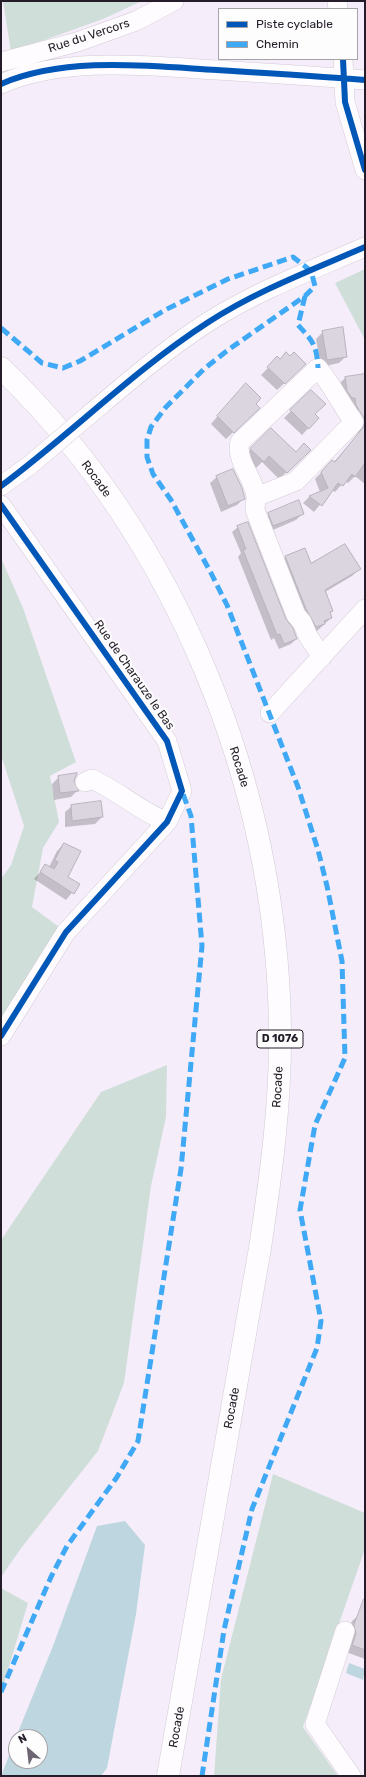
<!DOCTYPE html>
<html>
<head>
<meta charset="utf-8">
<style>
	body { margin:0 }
	#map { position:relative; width:366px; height:1777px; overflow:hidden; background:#f5eefa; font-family:Rubik,sans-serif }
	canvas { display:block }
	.frame { position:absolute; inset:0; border:2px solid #241c28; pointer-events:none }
	.legend { position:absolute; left:218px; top:8px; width:140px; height:52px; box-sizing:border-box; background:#fdfdfd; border:1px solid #a6a3a8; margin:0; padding:5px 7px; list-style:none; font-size:12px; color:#241c28 }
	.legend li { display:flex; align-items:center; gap:8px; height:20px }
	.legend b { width:20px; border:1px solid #a6a3a8 }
	.north { position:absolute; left:8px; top:1729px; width:40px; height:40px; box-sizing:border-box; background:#fdfdfd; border:1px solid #a6a3a8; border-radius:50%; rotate:332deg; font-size:11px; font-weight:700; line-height:16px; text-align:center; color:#241c28 }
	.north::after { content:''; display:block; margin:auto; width:14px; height:18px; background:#6d6672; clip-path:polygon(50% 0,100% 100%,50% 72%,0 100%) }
</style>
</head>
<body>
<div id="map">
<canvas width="366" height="1777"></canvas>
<div class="frame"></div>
<ul class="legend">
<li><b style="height:5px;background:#0057b8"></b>Piste cyclable</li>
<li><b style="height:5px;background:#3fa9f5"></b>Chemin</li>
</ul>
<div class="north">N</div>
</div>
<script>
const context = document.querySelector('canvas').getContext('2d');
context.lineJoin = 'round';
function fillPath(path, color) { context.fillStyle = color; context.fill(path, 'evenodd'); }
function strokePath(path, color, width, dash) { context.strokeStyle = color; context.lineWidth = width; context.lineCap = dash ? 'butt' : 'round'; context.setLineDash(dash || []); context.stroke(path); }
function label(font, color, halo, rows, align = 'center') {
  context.font = font + ' Rubik,sans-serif'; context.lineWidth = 4; context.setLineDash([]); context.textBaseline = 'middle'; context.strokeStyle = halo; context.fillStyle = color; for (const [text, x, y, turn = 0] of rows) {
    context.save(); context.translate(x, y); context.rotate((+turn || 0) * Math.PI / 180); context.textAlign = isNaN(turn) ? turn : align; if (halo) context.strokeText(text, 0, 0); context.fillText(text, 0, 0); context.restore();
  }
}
fillPath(new Path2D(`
	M 3,1 L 142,1 L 103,19 L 11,52 Z
	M 365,269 L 365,340 L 335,283 Z
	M 1,558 L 23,608 L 76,762 L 50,776 L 59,822 L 43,848 L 32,907 L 66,932 L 1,1036 L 1,879 L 11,865 L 24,826 L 1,755 Z
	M 167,1065 L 166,1117 L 151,1186 L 124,1383 L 98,1451 L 22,1547 L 1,1577 L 1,1240 L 101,1092 Z
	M 273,1474 L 365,1513 L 365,1549 L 303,1727 L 338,1776 L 214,1776 L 221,1679 Z
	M 1,1588 L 28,1603 L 1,1693 Z`), '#d0deda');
fillPath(new Path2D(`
	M 125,1521 L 145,1545 L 136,1614 L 107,1768 L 101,1776 L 1,1776 L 16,1738 L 16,1761 L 40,1761 L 40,1737 L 16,1737 L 53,1646 L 97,1526 Z
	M 349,1663 L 365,1669 L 363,1680 L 346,1673 Z`), '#bed6df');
fillPath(new Path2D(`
	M 323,332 L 346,356 L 339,363 L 321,367 L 316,339 Z
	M 290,357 L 305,364 L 277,390 L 261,375 L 278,358 L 280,360 Z
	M 365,376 L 365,409 L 350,412 L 338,385 L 345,378 Z
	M 239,391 L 259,408 L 226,439 L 211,424 Z
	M 311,391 L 314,414 L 318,418 L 302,435 L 284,418 Z
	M 365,417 L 365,484 L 355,476 L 348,483 L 345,481 L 335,492 L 332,490 L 314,512 L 303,503 L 309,497 L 320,492 L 315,479 L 332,461 L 334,462 L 356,437 L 358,433 L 358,425 Z
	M 271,429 L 296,453 L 303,457 L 279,479 L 262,462 L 256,468 L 244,456 Z
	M 217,477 L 244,498 L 237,505 L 221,512 L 210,483 Z
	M 303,513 L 296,520 L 266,533 L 262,521 L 269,514 Z
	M 238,527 L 296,639 L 291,644 L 279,649 L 274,638 L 271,640 L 238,557 L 241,553 L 232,532 Z
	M 304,549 L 310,565 L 359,569 L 352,576 L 325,592 L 332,611 L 330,614 L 331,618 L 317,631 L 309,634 L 278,564 L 285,557 Z
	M 59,777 L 73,781 L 77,791 L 71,797 L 54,800 L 52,784 Z
	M 72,806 L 102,817 L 95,824 L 65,827 L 65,812 Z
	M 64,844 L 67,878 L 79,884 L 66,900 L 34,879 L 46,865 L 49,867 L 57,851 Z
	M 359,1615 L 365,1617 L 365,1659 L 346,1652 L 348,1632 L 352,1621 Z`), '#0003');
const building = new Path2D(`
	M 343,327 L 347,357 L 327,360 L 322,331 Z
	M 286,352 L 290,356 L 294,352 L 306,364 L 285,384 L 267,367 L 277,356 L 280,359 Z
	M 365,374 L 365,463 L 355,477 L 352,474 L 343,486 L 338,483 L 322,506 L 309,496 L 328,488 L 321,472 L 332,460 L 335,462 L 365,425 L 365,420 L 356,405 L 355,398 L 352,398 L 347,391 L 345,377 Z
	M 246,383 L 261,398 L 256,404 L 260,408 L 234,433 L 217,416 Z
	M 311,390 L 326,404 L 315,414 L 319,418 L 309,429 L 290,410 Z
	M 271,428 L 296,452 L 304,443 L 311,450 L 287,473 L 269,456 L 264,462 L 250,449 Z
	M 233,469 L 242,488 L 245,499 L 228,506 L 216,476 Z
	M 299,500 L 304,514 L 273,526 L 268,513 Z
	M 248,522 L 286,619 L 293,628 L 297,639 L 284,644 L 280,634 L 277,635 L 243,550 L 246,549 L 237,526 Z
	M 345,544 L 361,569 L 325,590 L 333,611 L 330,612 L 332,618 L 324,621 L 325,624 L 316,627 L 306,609 L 285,556 L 305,548 L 311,563 Z
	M 77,773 L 74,781 L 79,791 L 60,793 L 58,776 Z
	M 101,801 L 103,817 L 72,821 L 71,805 Z
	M 64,843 L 81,851 L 68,877 L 80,884 L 74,894 L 40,872 L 45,864 L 54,869 L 58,862 L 55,860 Z
	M 364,1599 L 365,1599 L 365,1650 L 352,1645 L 356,1634 L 354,1625 Z`);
fillPath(building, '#dbd5df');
strokePath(building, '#b8b2bd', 1);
const minor = new Path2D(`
	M 337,1 L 338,9
	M 343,59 L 345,102 L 365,170
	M 1,62 L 77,42 L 136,21 L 174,1
	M 1,84 C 65,56 149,66 217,70 C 266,73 316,76 365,80
	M 90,414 C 128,382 166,349 208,322 C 257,291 312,270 365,247
	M 1,486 L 30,465
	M 256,497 C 255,479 235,461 240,442 L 318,368 C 332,385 341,404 354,422 L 296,481 L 256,497 L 255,510 L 296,615 L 302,622 L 308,636 L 322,657
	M 1,505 L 167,741 L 182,791 L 167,822 L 66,932 L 1,1036
	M 270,713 L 365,609
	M 85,782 L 92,779 C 118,791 140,811 167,822
	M 345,1631 L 315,1724 L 351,1776`);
const major = new Path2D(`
	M 1,368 C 177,538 277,785 280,1029 C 281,1102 271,1175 260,1248 L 168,1776`);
strokePath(minor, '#d1cad5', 20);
strokePath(major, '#d1cad5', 23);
strokePath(minor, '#fefcfe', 19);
strokePath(major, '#fefcfe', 22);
const minorBridge = new Path2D(`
	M 30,465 L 90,414`);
strokePath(minorBridge, '#d1cad5', 20, []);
strokePath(minorBridge, '#fefcfe', 19);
strokePath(new Path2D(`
	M 305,296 L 298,325 C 313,341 317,346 318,368
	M 1,328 L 42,363 L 63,368 L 80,361 L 165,310 L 228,279 L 293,257 L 311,271 L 315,286 L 305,296 L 228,350 L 204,369 L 166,407 L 151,427 L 147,440 L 147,457 L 153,474 L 171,500 L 211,573 L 227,605 L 298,787 L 318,850 L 327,886 L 342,961 L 345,1058 L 315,1125 L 300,1210 L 321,1321 L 317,1348 L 252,1509 L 224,1630 L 202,1776
	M 1,1692 L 51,1577 L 67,1546 L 117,1477 L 138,1441 L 181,1169 L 202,946 L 191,816 L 182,791`), '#3fa9f5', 5, [10, 5]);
strokePath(new Path2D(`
	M 343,59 L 345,102 L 365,170
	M 1,84 C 65,56 149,66 217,70 C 266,73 316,76 365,80
	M 1,486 C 71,434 133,371 207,323 C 256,291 312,270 365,247
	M 1,505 L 167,741 L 182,791 L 167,822 L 66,932 L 1,1036`), '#0057b8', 6);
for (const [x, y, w] of [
	[280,1039,46]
]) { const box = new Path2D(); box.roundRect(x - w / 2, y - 9, w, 18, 3); context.fillStyle = '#fdfdfd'; context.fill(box); strokePath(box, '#241c28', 1); }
label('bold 11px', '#241c28', null, [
	["D 1076",280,1039]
]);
label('12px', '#241c28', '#fdfdfd', [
	["Rue du Vercors",89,36,-18],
	["Rocade",96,479,54],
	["Rue de Charauze le Bas",134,675,55],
	["Rocade",239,767,73],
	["Rocade",278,1087,-87],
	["Rocade",232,1408,-80],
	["Rocade",177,1727,-80]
]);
</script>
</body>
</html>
